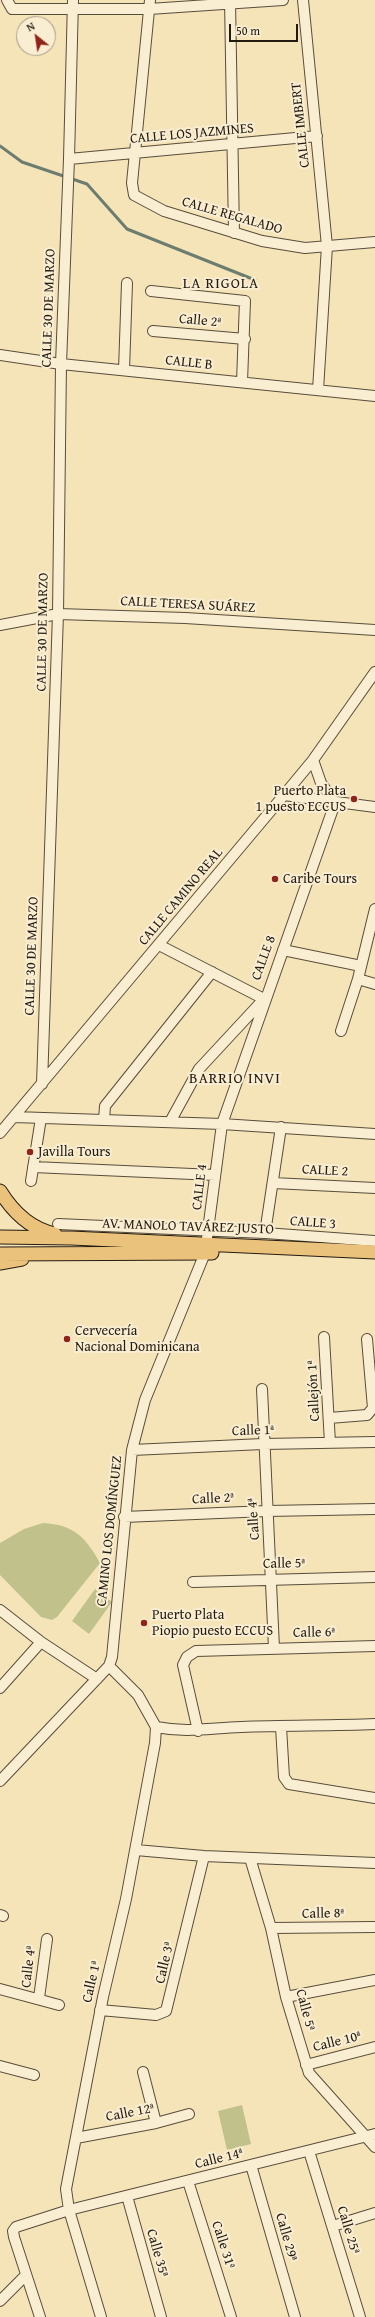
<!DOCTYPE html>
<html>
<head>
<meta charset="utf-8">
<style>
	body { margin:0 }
	#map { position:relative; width:375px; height:2317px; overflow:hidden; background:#f6e4b9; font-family:"Gentium Book Plus",serif }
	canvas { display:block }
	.north { position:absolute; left:16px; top:16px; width:40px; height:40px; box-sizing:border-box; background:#f9edd2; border:1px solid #a39985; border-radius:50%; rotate:330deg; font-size:11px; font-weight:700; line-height:16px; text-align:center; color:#231b11 }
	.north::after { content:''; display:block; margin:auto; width:14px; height:18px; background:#8f2418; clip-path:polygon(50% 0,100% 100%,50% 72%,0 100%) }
	.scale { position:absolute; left:229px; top:24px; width:69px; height:18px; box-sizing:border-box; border:2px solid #231b11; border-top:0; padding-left:5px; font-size:12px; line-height:14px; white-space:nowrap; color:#231b11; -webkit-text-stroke:3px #f9edd2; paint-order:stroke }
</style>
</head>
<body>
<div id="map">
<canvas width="375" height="2317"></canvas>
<div class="north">N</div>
<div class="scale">50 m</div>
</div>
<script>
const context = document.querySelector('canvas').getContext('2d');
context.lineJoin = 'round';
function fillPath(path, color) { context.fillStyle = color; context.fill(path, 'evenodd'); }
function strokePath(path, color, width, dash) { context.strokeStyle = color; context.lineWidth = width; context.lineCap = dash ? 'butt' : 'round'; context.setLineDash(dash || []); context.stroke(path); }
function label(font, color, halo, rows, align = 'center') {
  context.font = font + ' "Gentium Book Plus",serif'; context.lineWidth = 4; context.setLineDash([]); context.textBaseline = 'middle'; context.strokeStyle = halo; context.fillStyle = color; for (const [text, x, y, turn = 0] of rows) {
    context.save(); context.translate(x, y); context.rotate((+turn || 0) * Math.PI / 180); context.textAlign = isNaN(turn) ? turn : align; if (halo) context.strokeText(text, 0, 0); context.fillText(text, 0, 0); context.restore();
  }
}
fillPath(new Path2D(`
	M 43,1523 C 74,1525 85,1536 100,1563 L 57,1617 L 52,1620 L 41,1617 L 0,1575 L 0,1543 L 24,1529 Z
	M 95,1589 L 112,1602 L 89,1634 L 72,1621 Z
	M 242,2105 L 251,2144 L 227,2150 L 218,2111 Z`), '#c1c28b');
strokePath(new Path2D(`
	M 0,146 L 22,162 L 87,184 L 127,229 L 255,280`), '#6c7d6f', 3);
const minor = new Path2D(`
	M 7,0 L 12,9 L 149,9 L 283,0
	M 150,0 L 132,183 L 134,195 L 164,211 L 262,241 L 305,248 L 375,242
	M 230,0 L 234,233
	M 303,0 L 327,246 L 318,390
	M 69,159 L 317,136
	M 151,291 L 245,301 L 242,382
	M 153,331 L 245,339
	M 0,355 L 61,364 L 375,396
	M 124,370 L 127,283
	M 0,625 L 58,614 L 185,618 L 375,630
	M 313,760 L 321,783 L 335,803
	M 284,795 L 375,807
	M 159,945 L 264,999 L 199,1069 L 170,1122
	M 283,950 L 361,966
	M 358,979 L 375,984
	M 341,1031 L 358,979 L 375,909
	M 42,1084 L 58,614 L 61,364 L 69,159 L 73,0
	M 14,1117 L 222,1124 L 375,1134
	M 104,1120 L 105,1106 L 212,972
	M 0,1133 L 284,795 L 313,760 L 375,672
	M 33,1167 L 215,1175
	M 31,1181 L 41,1118
	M 273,1183 L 375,1188
	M 58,1224 L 265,1233 L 375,1241
	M 265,1233 L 281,1127
	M 324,1337 L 330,1443
	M 262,1389 L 274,1648
	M 329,1418 L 367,1415 L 373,1408 L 367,1339
	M 132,1450 L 263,1444 L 375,1442
	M 124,1517 L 267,1511 L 375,1509
	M 193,1582 L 375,1577
	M 0,1610 L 41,1642 L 97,1679
	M 0,1688 L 41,1642
	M 156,1727 C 187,1733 210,1728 241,1727 C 285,1725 330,1726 375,1724
	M 281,1727 L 284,1777 L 289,1784 L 375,1798
	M 198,1731 L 183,1665 L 187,1657 L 196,1651 L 375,1646
	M 0,1781 L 109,1666 L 112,1657 L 132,1450 L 145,1400 L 205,1253 L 222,1124 L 335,803
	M 136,1850 L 204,1856 L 375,1863
	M 250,1858 L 271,1928 L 286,1997 L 309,2073 L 375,2147
	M 0,1915 L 3,1916
	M 271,1928 L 375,1927
	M 0,1989 L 59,2005
	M 286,1997 L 375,1980
	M 39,1998 L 47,1939
	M 100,2010 L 156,2015 L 166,2011 L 204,1856
	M 306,2065 L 375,2047
	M 0,2066 L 34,2075
	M 143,2072 L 156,2123
	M 76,2138 L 156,2123 L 189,2114
	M 309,2151 L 360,2317
	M 251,2165 L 295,2317
	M 188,2181 L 231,2317
	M 127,2196 L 161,2317
	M 333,2226 L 375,2213
	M 0,2301 L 26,2275
	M 40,2317 L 14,2237 L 13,2231 L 16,2227 L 69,2210 L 375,2134
	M 101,2317 L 69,2210 L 66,2189 L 103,1997 L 126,1899 L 155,1743 L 156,1727 L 138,1695 L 109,1666`);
const major = new Path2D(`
	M 0,1191 C 13,1212 30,1229 55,1234
	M 0,1237 L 71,1238 L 375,1252
	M 0,1254 L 212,1253
	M 0,1263 L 22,1259`);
strokePath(minor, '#584d3b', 12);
strokePath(major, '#231b11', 15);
strokePath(minor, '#f9edd2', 10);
strokePath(major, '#ebc27c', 13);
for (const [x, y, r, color] of [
	[354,799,4,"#8f2418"],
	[275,879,4,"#8f2418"],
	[30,1152,4,"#8f2418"],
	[67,1339,4,"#8f2418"],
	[144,1623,4,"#8f2418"]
]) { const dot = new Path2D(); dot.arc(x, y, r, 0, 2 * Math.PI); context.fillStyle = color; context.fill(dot); strokePath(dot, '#f9edd2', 1.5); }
label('14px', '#231b11', '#f9edd2', [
	["CALLE IMBERT",301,125,-96],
	["CALLE LOS JAZMINES",192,134,-5],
	["CALLE REGALADO",232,216,16],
	["CALLE 30 DE MARZO",49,308,-88],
	["Calle 2ª",200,321,5],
	["CALLE B",189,363,6],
	["CALLE TERESA SUÁREZ",188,605,3],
	["CALLE 30 DE MARZO",43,632,-89],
	["CALLE CAMINO REAL",181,897,-50],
	["CALLE 30 DE MARZO",32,956,-88],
	["CALLE 8",264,958,-70],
	["CALLE 2",325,1171,3],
	["CALLE 4",200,1187,-83],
	["CALLE 3",313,1223,4],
	["AV. MANOLO TAVÁREZ JUSTO",188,1227,2],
	["Callejón 1ª",314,1391,-93],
	["Calle 1ª",253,1431,-2],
	["Calle 2ª",213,1499,-3],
	["Calle 4ª",254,1519,-94],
	["CAMINO LOS DOMÍNGUEZ",110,1531,-84],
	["Calle 5ª",284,1564,-1],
	["Calle 6ª",314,1633,-1],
	["Calle 8ª",323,1914,-1],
	["Calle 3ª",165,1963,-77],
	["Calle 4ª",29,1967,-83],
	["Calle 1ª",92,1982,-77],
	["Calle 5ª",305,2010,75],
	["Calle 10ª",337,2042,-14],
	["Calle 12ª",130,2113,-11],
	["Calle 14ª",219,2159,-14],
	["Calle 25ª",348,2230,73],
	["Calle 29ª",286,2237,74],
	["Calle 31ª",223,2245,72],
	["Calle 35ª",157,2253,74]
]);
label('14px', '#231b11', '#f9edd2', [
	["Puerto Plata",346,791,"right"],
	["1 puesto ECCUS",346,807,"right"],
	["Caribe Tours",283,879],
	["Javilla Tours",38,1152],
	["Cervecería",75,1331],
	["Nacional Dominicana",75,1347],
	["Puerto Plata",152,1615],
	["Piopio puesto ECCUS",152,1631]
], 'left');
context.letterSpacing = '1px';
label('15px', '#231b11', '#f9edd2', [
	["LA RIGOLA",221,284],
	["BARRIO INVI",235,1079]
]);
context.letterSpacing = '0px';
</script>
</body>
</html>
